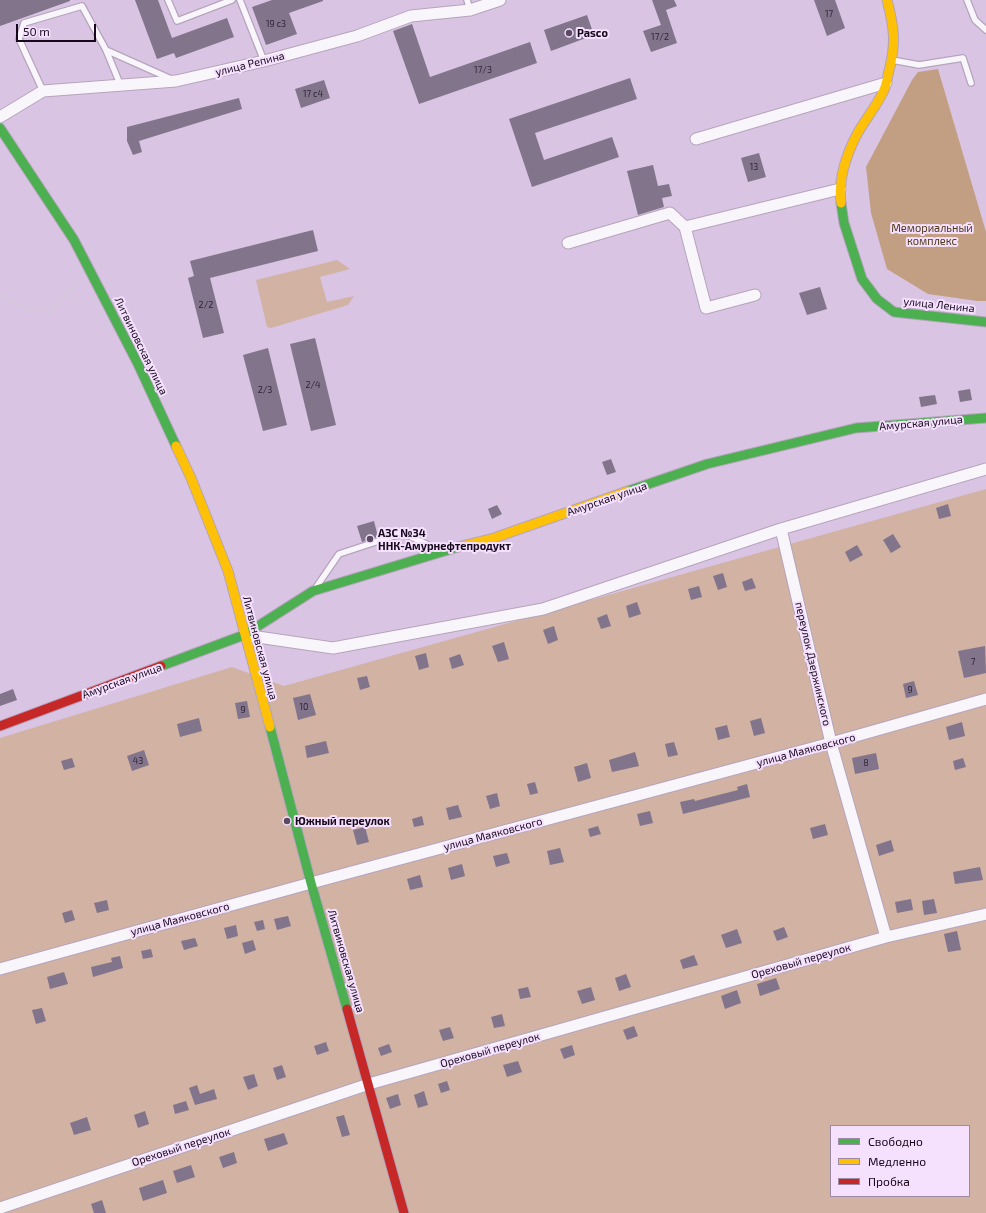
<!DOCTYPE html>
<html>
<head>
<meta charset="utf-8">
<style>
	body { margin:0 }
	#map { position:relative; width:986px; height:1213px; overflow:hidden; background:#dac4e3; font-family:"Exo 2",sans-serif }
	canvas { display:block }
	.legend { position:absolute; left:830px; top:1125px; width:140px; height:72px; box-sizing:border-box; background:#f5e0fe; border:1px solid #9c8aa4; margin:0; padding:5px 7px; list-style:none; font-size:12px; color:#17091c }
	.legend li { display:flex; align-items:center; gap:8px; height:20px }
	.legend b { width:20px; border:1px solid #9c8aa4 }
	.scale { position:absolute; left:16px; top:24px; width:80px; height:18px; box-sizing:border-box; border:2px solid #17091c; border-top:0; padding-left:5px; font-size:12px; line-height:14px; white-space:nowrap; color:#17091c; -webkit-text-stroke:3px #f5e0fe; paint-order:stroke }
</style>
</head>
<body>
<div id="map">
<canvas width="986" height="1213"></canvas>
<ul class="legend">
<li><b style="height:5px;background:#4caf50"></b>Свободно</li>
<li><b style="height:5px;background:#ffc107"></b>Медленно</li>
<li><b style="height:5px;background:#c62828"></b>Пробка</li>
</ul>
<div class="scale">50 m</div>
</div>
<script>
const context = document.querySelector('canvas').getContext('2d');
context.lineJoin = 'round';
function fillPath(path, color) { context.fillStyle = color; context.fill(path, 'evenodd'); }
function strokePath(path, color, width, dash) { context.strokeStyle = color; context.lineWidth = width; context.lineCap = dash ? 'butt' : 'round'; context.setLineDash(dash || []); context.stroke(path); }
function label(font, color, halo, rows, align = 'center') {
  context.font = font + ' "Exo 2",sans-serif'; context.lineWidth = 4; context.setLineDash([]); context.textBaseline = 'middle'; context.strokeStyle = halo; context.fillStyle = color; for (const [text, x, y, turn = 0] of rows) {
    context.save(); context.translate(x, y); context.rotate((+turn || 0) * Math.PI / 180); context.textAlign = isNaN(turn) ? turn : align; if (halo) context.strokeText(text, 0, 0); context.fillText(text, 0, 0); context.restore();
  }
}
fillPath(new Path2D(`
	M 337,260 L 350,269 L 320,277 L 327,302 L 354,296 L 348,305 L 271,328 L 267,327 L 256,280 Z
	M 986,489 L 986,1213 L 0,1213 L 0,738 L 232,667 L 284,686 ZM 831,1126 L 969,1126 L 969,1196 L 831,1196 Z`), '#d1b2a3');
fillPath(new Path2D(`
	M 938,69 L 986,232 L 986,301 L 977,301 L 928,294 L 887,269 L 871,213 L 866,167 L 912,80 L 918,72 Z`), '#c29f82');
fillPath(new Path2D(`
	M 0,0 L 70,0 L 70,1 L 0,26 Z
	M 135,0 L 158,0 L 172,38 L 227,18 L 234,37 L 176,58 L 174,53 L 157,59 Z
	M 272,0 L 323,0 L 323,1 L 289,13 L 297,34 L 266,45 L 252,7 Z
	M 652,0 L 674,0 L 677,6 L 666,10 L 677,43 L 651,52 L 643,31 L 661,25 Z
	M 814,0 L 835,0 L 845,28 L 827,36 Z
	M 587,15 L 594,35 L 551,51 L 544,30 Z
	M 412,24 L 430,77 L 530,42 L 537,63 L 419,104 L 393,31 Z
	M 630,78 L 637,99 L 535,133 L 544,160 L 612,137 L 619,157 L 532,187 L 509,119 Z
	M 324,80 L 330,98 L 301,108 L 295,89 Z
	M 239,98 L 242,109 L 139,141 L 142,152 L 133,155 L 127,141 L 127,127 Z
	M 759,153 L 766,177 L 748,182 L 741,158 Z
	M 653,165 L 658,186 L 669,184 L 672,196 L 662,198 L 664,207 L 638,215 L 627,171 Z
	M 313,230 L 318,251 L 210,278 L 224,333 L 203,338 L 188,278 L 194,276 L 190,261 Z
	M 820,287 L 827,309 L 807,315 L 799,293 Z
	M 315,338 L 336,425 L 311,431 L 290,344 Z
	M 268,348 L 287,425 L 263,431 L 243,355 Z
	M 970,389 L 972,400 L 960,402 L 958,391 Z
	M 935,395 L 937,404 L 921,407 L 919,397 Z
	M 611,459 L 616,472 L 607,475 L 602,462 Z
	M 948,504 L 951,516 L 939,519 L 936,508 Z
	M 497,505 L 502,514 L 492,519 L 488,509 Z
	M 374,521 L 378,537 L 362,542 L 357,526 Z
	M 893,534 L 901,547 L 891,553 L 883,540 Z
	M 857,545 L 863,555 L 850,562 L 845,552 Z
	M 723,573 L 727,587 L 718,590 L 713,576 Z
	M 752,578 L 756,588 L 745,591 L 742,582 Z
	M 699,586 L 702,597 L 691,600 L 688,589 Z
	M 637,602 L 641,614 L 629,618 L 626,606 Z
	M 607,614 L 611,626 L 601,629 L 597,618 Z
	M 554,626 L 558,640 L 548,644 L 543,630 Z
	M 504,642 L 509,659 L 498,662 L 492,646 Z
	M 985,646 L 986,673 L 964,678 L 958,651 Z
	M 426,653 L 429,667 L 419,670 L 415,656 Z
	M 460,654 L 464,665 L 452,669 L 449,658 Z
	M 367,676 L 370,687 L 360,690 L 357,678 Z
	M 914,681 L 918,695 L 906,698 L 903,684 Z
	M 13,689 L 17,700 L 0,706 L 0,694 Z
	M 310,694 L 316,715 L 298,720 L 293,698 Z
	M 247,701 L 250,717 L 238,719 L 235,703 Z
	M 199,718 L 202,731 L 180,737 L 177,724 Z
	M 761,718 L 765,733 L 754,736 L 750,721 Z
	M 962,722 L 965,736 L 949,740 L 946,727 Z
	M 727,725 L 730,737 L 718,740 L 715,728 Z
	M 326,741 L 329,753 L 307,758 L 305,746 Z
	M 674,742 L 678,755 L 668,757 L 665,744 Z
	M 144,750 L 149,765 L 132,771 L 127,756 Z
	M 635,752 L 639,766 L 612,772 L 609,760 Z
	M 876,753 L 879,769 L 855,774 L 852,758 Z
	M 72,758 L 75,767 L 64,770 L 61,761 Z
	M 963,758 L 966,767 L 955,770 L 953,761 Z
	M 587,763 L 591,778 L 578,782 L 574,767 Z
	M 535,782 L 538,793 L 530,795 L 527,784 Z
	M 747,784 L 750,797 L 683,814 L 680,802 L 694,799 L 695,801 L 738,790 L 737,787 Z
	M 497,793 L 500,806 L 490,809 L 486,796 Z
	M 458,805 L 462,817 L 449,820 L 446,808 Z
	M 650,811 L 653,823 L 640,826 L 637,814 Z
	M 422,816 L 424,825 L 414,827 L 412,819 Z
	M 825,824 L 828,835 L 813,839 L 810,828 Z
	M 598,826 L 601,834 L 590,837 L 588,829 Z
	M 365,827 L 369,842 L 357,845 L 353,830 Z
	M 891,840 L 894,851 L 879,856 L 876,845 Z
	M 560,848 L 564,862 L 550,865 L 547,851 Z
	M 507,853 L 510,863 L 496,867 L 493,856 Z
	M 462,864 L 465,876 L 451,880 L 448,868 Z
	M 980,867 L 983,880 L 955,884 L 953,872 Z
	M 420,875 L 423,887 L 410,890 L 407,879 Z
	M 911,899 L 913,910 L 897,913 L 895,902 Z
	M 934,899 L 937,913 L 924,915 L 922,901 Z
	M 107,900 L 109,910 L 97,913 L 94,903 Z
	M 72,910 L 75,920 L 65,923 L 62,913 Z
	M 288,916 L 291,926 L 277,930 L 274,919 Z
	M 263,920 L 265,929 L 257,931 L 254,922 Z
	M 236,925 L 238,936 L 227,939 L 224,928 Z
	M 784,927 L 788,937 L 777,941 L 773,931 Z
	M 737,929 L 742,943 L 726,948 L 721,935 Z
	M 957,931 L 961,950 L 948,952 L 944,934 Z
	M 195,938 L 198,946 L 184,950 L 181,941 Z
	M 253,940 L 256,950 L 245,954 L 242,943 Z
	M 151,949 L 153,957 L 143,959 L 141,951 Z
	M 694,955 L 698,965 L 683,969 L 680,960 Z
	M 120,956 L 123,968 L 93,977 L 91,967 L 112,962 L 111,958 Z
	M 64,972 L 68,984 L 50,989 L 47,977 Z
	M 626,974 L 631,987 L 619,991 L 615,978 Z
	M 776,978 L 780,989 L 760,996 L 757,984 Z
	M 528,987 L 531,997 L 520,999 L 518,989 Z
	M 591,987 L 595,1000 L 582,1004 L 577,991 Z
	M 737,990 L 741,1003 L 725,1009 L 721,996 Z
	M 42,1008 L 46,1021 L 36,1024 L 32,1010 Z
	M 502,1014 L 505,1026 L 494,1028 L 491,1017 Z
	M 634,1026 L 638,1036 L 627,1040 L 623,1030 Z
	M 450,1027 L 454,1038 L 443,1041 L 439,1030 Z
	M 326,1042 L 329,1051 L 317,1055 L 314,1046 Z
	M 389,1044 L 392,1052 L 381,1056 L 378,1048 Z
	M 572,1045 L 575,1055 L 564,1059 L 560,1049 Z
	M 518,1061 L 522,1072 L 507,1077 L 503,1065 Z
	M 282,1065 L 286,1077 L 277,1080 L 273,1068 Z
	M 254,1074 L 258,1086 L 248,1090 L 243,1077 Z
	M 447,1081 L 450,1090 L 441,1093 L 438,1084 Z
	M 197,1085 L 200,1094 L 214,1089 L 217,1099 L 195,1105 L 189,1088 Z
	M 424,1091 L 428,1105 L 418,1108 L 414,1095 Z
	M 398,1094 L 401,1105 L 390,1109 L 386,1098 Z
	M 186,1101 L 189,1110 L 175,1114 L 173,1105 Z
	M 145,1111 L 149,1124 L 138,1128 L 134,1115 Z
	M 344,1115 L 350,1135 L 342,1137 L 336,1117 Z
	M 87,1117 L 91,1130 L 74,1135 L 70,1123 Z
	M 284,1133 L 288,1144 L 268,1151 L 264,1139 Z
	M 234,1152 L 237,1163 L 223,1168 L 219,1157 Z
	M 191,1165 L 195,1177 L 177,1183 L 173,1171 Z
	M 163,1180 L 167,1193 L 143,1201 L 139,1188 Z
	M 102,1200 L 106,1213 L 94,1213 L 91,1204 Z`), '#81748b');
const lane = new Path2D(`
	M 168,0 L 177,21 L 232,0
	M 240,0 L 264,61
	M 467,0 L 470,10
	M 967,0 L 975,20 L 986,30
	M 106,50 L 171,79
	M 892,60 L 919,65 L 963,58 L 971,83
	M 43,91 L 19,39 L 24,23 L 82,6 L 106,50 L 120,84
	M 317,586 L 339,554 L 403,533 L 437,549`);
const street = new Path2D(`
	M 0,117 L 43,91 L 176,81 L 264,61 L 357,36 L 411,16 L 470,10 L 500,0
	M 696,139 L 886,83
	M 568,243 L 670,213 L 685,227
	M 755,295 L 706,308 L 685,227 L 840,189
	M 781,529 L 831,743 L 886,937
	M 244,635 L 333,648 L 543,609 L 781,529 L 986,469
	M 0,969 L 311,883 L 831,743 L 986,699
	M 0,1208 L 369,1084 L 886,937 L 986,914`);
const fast = new Path2D(`
	M 0,128 L 74,240 L 138,364 L 176,446
	M 841,203 L 844,223 L 862,279 L 877,299 L 894,312 L 986,322
	M 628,491 L 707,464 L 856,428 L 986,418
	M 161,666 L 244,635 L 313,591 L 458,547
	M 270,727 L 311,883 L 347,1009`);
const slow = new Path2D(`
	M 841,203 C 838,180 846,156 856,136 C 864,121 876,107 883,92 C 886,87 887,80 888,75 C 896,45 895,30 887,0
	M 176,446 L 191,478 L 228,571 L 270,727
	M 458,547 L 494,538 L 628,491`);
const jam = new Path2D(`
	M 0,726 L 161,666
	M 347,1009 L 404,1213`);
strokePath(lane, '#b5a4bc', 8);
strokePath(street, '#b5a4bc', 13);
strokePath(fast, '#b5a4bc', 11);
strokePath(slow, '#b5a4bc', 11);
strokePath(jam, '#b5a4bc', 11);
strokePath(new Path2D(`
	M 0,296 L 31,309 L 51,311 L 80,279`), '#d2ccd5', 2, [4, 2]);
strokePath(lane, '#f9f6fb', 5.5);
strokePath(street, '#f9f6fb', 11);
strokePath(fast, '#4caf50', 9);
strokePath(slow, '#ffc107', 9);
strokePath(jam, '#c62828', 9);
for (const [x, y, r, color] of [
	[569,33,4,"#5b4a62"],
	[370,539,4,"#5b4a62"],
	[287,821,4,"#5b4a62"]
]) { const dot = new Path2D(); dot.arc(x, y, r, 0, 2 * Math.PI); context.fillStyle = color; context.fill(dot); strokePath(dot, '#f5e0fe', 1.5); }
label('9px', '#322438', null, [
	["17",829,14],
	["19 с3",276,24],
	["17/2",660,37],
	["17/3",483,70],
	["17 с4",313,94],
	["13",754,167],
	["2/2",206,305],
	["2/4",313,385],
	["2/3",265,390],
	["7",973,662],
	["9",910,690],
	["10",304,707],
	["9",243,710],
	["43",138,761],
	["8",866,763]
]);
label('bold 11px', '#17091c', '#f5e0fe', [
	["Pasco",577,33],
	["АЗС №34",378,533],
	["ННК-Амурнефтепродукт",378,546],
	["Южный переулок",295,821]
], 'left');
label('11px', '#17091c', '#f5e0fe', [
	["улица Репина",250,64,-14],
	["улица Ленина",939,305,6],
	["Литвиновская улица",141,346,64],
	["Амурская улица",921,423,-5],
	["Амурская улица",607,499,-19],
	["Литвиновская улица",260,648,75],
	["переулок Дзержинского",813,664,77],
	["Амурская улица",122,681,-20],
	["улица Маяковского",806,750,-15],
	["улица Маяковского",493,834,-15],
	["улица Маяковского",180,919,-15],
	["Литвиновская улица",346,961,74],
	["Ореховый переулок",801,961,-16],
	["Ореховый переулок",490,1050,-16],
	["Ореховый переулок",181,1147,-18]
]);
label('11px', '#4d3818', '#f5e0fe', [
	["Мемориальный",932,228],
	["комплекс",932,241]
]);
</script>
</body>
</html>
